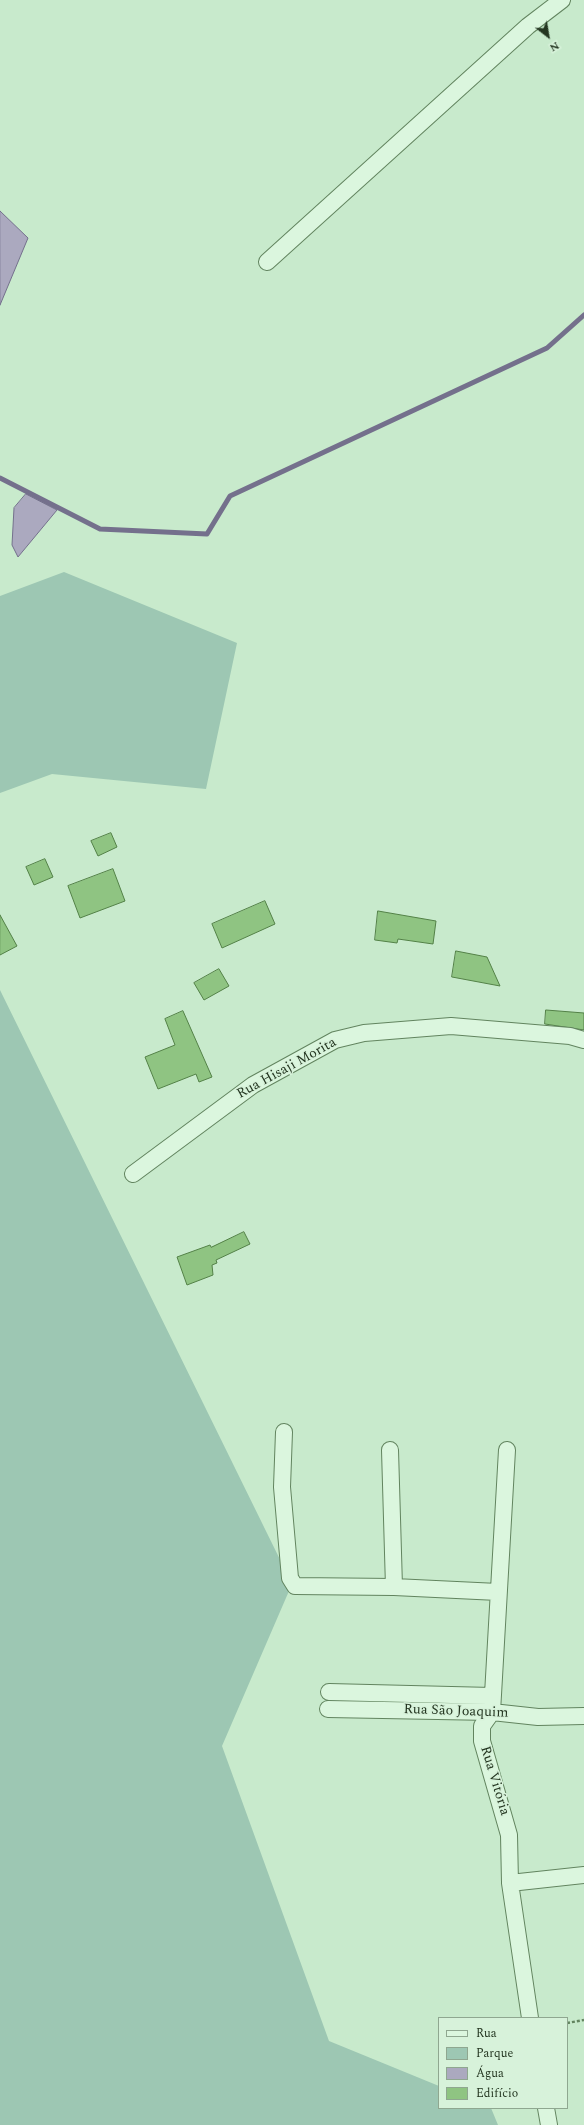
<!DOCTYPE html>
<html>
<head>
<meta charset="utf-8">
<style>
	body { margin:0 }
	#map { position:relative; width:584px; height:2125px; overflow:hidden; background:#c8eacc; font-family:Spectral,serif }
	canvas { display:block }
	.legend { position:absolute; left:438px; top:2017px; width:130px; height:92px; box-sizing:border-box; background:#d7f2da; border:1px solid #8fa790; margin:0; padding:5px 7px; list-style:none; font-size:12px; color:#243621 }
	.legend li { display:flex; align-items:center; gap:8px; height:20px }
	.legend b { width:20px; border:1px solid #8fa790 }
	.north { position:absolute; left:528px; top:16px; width:40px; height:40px; -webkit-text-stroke:3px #d7f2da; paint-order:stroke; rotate:149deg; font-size:11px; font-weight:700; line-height:16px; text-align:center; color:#243621 }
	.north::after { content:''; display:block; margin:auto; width:14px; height:18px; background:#243621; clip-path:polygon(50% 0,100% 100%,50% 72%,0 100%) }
</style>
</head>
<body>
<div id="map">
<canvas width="584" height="2125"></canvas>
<ul class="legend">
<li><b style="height:5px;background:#dbf6de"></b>Rua</li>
<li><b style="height:11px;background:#9dc7b3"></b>Parque</li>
<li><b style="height:11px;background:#aba9bf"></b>Água</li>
<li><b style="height:11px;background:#8fc482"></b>Edifício</li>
</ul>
<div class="north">N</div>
</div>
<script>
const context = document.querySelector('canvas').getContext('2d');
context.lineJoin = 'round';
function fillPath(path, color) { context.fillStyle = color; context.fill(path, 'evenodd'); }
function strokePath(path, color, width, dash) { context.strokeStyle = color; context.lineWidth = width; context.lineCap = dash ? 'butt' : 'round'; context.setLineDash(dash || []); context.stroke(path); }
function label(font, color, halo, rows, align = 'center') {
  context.font = font + ' Spectral,serif'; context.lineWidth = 3; context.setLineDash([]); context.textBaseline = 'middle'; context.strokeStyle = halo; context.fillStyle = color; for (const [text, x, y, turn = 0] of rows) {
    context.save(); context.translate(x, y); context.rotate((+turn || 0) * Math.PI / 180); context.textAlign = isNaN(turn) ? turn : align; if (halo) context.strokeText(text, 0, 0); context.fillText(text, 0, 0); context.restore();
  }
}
fillPath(new Path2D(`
	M 64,572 L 237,643 L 206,789 L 52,774 L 0,793 L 0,596 Z
	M 0,990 L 292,1584 L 222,1746 L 329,2041 L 439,2086 L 439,2108 L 491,2108 L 498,2125 L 0,2125 Z`), '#9dc7b3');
const water = new Path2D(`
	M 0,211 L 28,238 L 0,305 Z
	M 26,494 L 57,510 L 18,557 L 12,545 L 14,508 Z`);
fillPath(water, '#aba9bf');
strokePath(water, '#74708c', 1);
strokePath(new Path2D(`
	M 0,478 L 100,529 L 207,534 L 230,496 L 547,348 L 584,315`), '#74708c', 5);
const building = new Path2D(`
	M 111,833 L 117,847 L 98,856 L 91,841 Z
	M 45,859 L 53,877 L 34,885 L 26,867 Z
	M 113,869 L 125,901 L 80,918 L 68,886 Z
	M 265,901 L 275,924 L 222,948 L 212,924 Z
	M 378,911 L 436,921 L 433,944 L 398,939 L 397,943 L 375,940 Z
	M 0,915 L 17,946 L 0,955 Z
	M 456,951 L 487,957 L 500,986 L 452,977 Z
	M 219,969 L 229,986 L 204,1000 L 194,983 Z
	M 546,1010 L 584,1013 L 584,1030 L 545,1024 Z
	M 183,1011 L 212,1077 L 199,1082 L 196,1074 L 158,1089 L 145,1057 L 175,1045 L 165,1019 Z
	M 244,1232 L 250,1244 L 216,1260 L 217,1263 L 212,1265 L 213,1275 L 187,1285 L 177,1257 L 210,1245 L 211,1247 Z`);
fillPath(building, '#8fc482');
strokePath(building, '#538147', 1);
const minor = new Path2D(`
	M 267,262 L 528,26 L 562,0
	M 133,1174 L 253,1085 L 335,1040 L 364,1033 L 451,1026 L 570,1036 L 584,1040
	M 284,1432 L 282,1487 L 290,1578 L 295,1586 L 394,1587 L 498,1592
	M 390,1450 L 394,1587
	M 507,1450 L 492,1712 L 482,1726 L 482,1741 L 509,1835 L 510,1883 L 530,2018
	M 329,1692 L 492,1696
	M 328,1709 L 492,1712 L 538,1717 L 584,1716
	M 510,1883 L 584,1875
	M 546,2108 L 549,2125`);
strokePath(minor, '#62845f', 18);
strokePath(new Path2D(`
	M 567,2023 L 584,2020`), '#62845f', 2.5, [3, 2]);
strokePath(minor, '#dbf6de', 16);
label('14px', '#243621', '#d7f2da', [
	["Rua Hisaji Morita",287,1069,-29],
	["Rua São Joaquim",456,1712,2],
	["Rua Vitória",494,1781,73]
]);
</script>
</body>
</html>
